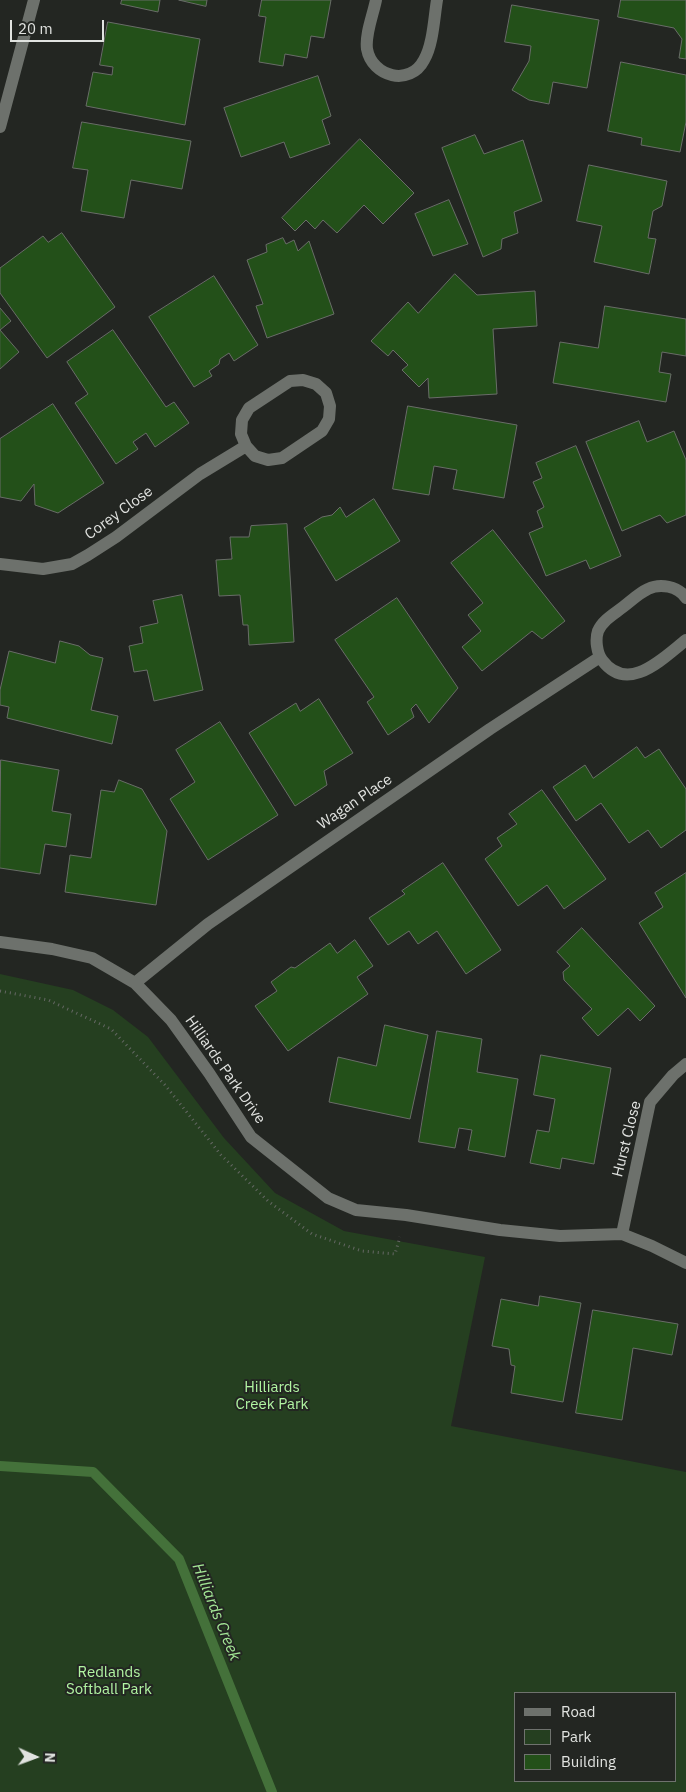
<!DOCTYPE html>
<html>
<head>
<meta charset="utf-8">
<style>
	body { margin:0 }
	#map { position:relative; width:686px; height:1792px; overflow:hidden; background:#232622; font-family:"IBM Plex Sans",sans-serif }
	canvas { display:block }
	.legend { position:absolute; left:514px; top:1692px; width:162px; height:90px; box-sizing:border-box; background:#232622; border:1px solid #6f726e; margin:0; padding:6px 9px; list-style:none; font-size:15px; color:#e1e3e0 }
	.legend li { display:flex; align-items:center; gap:10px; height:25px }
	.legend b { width:25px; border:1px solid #6f726e }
	.north { position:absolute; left:10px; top:1732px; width:50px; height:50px; -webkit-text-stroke:4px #232622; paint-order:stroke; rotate:92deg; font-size:14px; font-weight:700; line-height:20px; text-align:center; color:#e1e3e0 }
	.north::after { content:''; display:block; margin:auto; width:18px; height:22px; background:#e1e3e0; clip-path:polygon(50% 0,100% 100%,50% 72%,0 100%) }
	.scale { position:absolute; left:10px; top:20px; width:94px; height:22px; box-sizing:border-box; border:2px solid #e1e3e0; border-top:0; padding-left:6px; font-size:15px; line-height:18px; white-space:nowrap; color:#e1e3e0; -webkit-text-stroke:4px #232622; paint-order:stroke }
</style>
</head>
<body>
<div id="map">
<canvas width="686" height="1792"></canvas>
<ul class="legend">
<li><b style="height:6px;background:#6d716c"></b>Road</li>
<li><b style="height:14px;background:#253f20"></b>Park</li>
<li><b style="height:14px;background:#235019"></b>Building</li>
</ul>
<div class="north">N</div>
<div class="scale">20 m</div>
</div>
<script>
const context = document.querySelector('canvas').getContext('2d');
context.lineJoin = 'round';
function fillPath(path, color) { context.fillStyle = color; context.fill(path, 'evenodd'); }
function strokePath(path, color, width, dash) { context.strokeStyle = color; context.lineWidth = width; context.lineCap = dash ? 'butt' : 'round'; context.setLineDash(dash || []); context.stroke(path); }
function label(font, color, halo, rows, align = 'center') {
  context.font = font + ' "IBM Plex Sans",sans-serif'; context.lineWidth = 4; context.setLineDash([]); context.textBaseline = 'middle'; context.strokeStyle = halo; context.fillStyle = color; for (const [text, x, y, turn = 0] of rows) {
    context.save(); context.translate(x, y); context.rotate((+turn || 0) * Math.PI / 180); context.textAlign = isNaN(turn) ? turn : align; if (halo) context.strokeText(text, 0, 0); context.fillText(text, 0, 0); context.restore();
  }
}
fillPath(new Path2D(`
	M 0,974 L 73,990 L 113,1010 L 148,1037 L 224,1138 L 275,1193 L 344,1231 L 485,1257 L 451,1426 L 686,1472 L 686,1792 L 0,1792 ZM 675,1693 L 675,1781 L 515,1781 L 515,1693 Z`), '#253f20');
strokePath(new Path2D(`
	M 0,1466 L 93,1472 L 179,1559 L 272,1792`), '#44713a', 10);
const building = new Path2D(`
	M 122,0 L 160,0 L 158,12 L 121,4 Z
	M 179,0 L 207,0 L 206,6 Z
	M 262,0 L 331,0 L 324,38 L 311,36 L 307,58 L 285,54 L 283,66 L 259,62 L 266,17 L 259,16 Z
	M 621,0 L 686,0 L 686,59 L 679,58 L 682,39 L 674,28 L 618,17 Z
	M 512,5 L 599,20 L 587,88 L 553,82 L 549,104 L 529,100 L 512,90 L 529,61 L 531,46 L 505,42 Z
	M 108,22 L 200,39 L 185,125 L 86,106 L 93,72 L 112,75 L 113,67 L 100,65 Z
	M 621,62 L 686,75 L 686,122 L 680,152 L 641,145 L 642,138 L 608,131 Z
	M 318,76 L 331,116 L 322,120 L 330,144 L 290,158 L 284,142 L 241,157 L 224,108 Z
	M 82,122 L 191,141 L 182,189 L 131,180 L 124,218 L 81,211 L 88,170 L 73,168 Z
	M 475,135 L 484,154 L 523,140 L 542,201 L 514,212 L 518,233 L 502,239 L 501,249 L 483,257 L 442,148 Z
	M 360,139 L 414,193 L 383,224 L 364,205 L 337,233 L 323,220 L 315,229 L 306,220 L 295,231 L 282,218 Z
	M 589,165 L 667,181 L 662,206 L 653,211 L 648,238 L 656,239 L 649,274 L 594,262 L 602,226 L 577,221 Z
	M 449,200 L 468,244 L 433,256 L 415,214 Z
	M 62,233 L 115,307 L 47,358 L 0,293 L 0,268 L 43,236 L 48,242 Z
	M 283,238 L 286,244 L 294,240 L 298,251 L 309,241 L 334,314 L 267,338 L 256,306 L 263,304 L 247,260 L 267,252 L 266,245 Z
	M 455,274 L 477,295 L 535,291 L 537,326 L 493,329 L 497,394 L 429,398 L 428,378 L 419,387 L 402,370 L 408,365 L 393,350 L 388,356 L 371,341 L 408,302 L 418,313 Z
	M 214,276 L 258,345 L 234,361 L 229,353 L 220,359 L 219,364 L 209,371 L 212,376 L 194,387 L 149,317 Z
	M 605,306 L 686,319 L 686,356 L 662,352 L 659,372 L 671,374 L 666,402 L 553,383 L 560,342 L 598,348 Z
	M 0,308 L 11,321 L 0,330 L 19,352 L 0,369 Z
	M 113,330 L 166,407 L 174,402 L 189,423 L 155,447 L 146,433 L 133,442 L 138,449 L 116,464 L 75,403 L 88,394 L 67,362 Z
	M 53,404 L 104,483 L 58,513 L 35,505 L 34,484 L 21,501 L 0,497 L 0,439 Z
	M 408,406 L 517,425 L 504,498 L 453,489 L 457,470 L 434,466 L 429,495 L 393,489 Z
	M 639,421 L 647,442 L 674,431 L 686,460 L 686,515 L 667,523 L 660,515 L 622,531 L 586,442 Z
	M 576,446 L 621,556 L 590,569 L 586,560 L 546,576 L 529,533 L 543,527 L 537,511 L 544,507 L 533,482 L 542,478 L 536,463 Z
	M 374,499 L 400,541 L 336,581 L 304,528 L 322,517 L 332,515 L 340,507 L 346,517 Z
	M 287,524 L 294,642 L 249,645 L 248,625 L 243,625 L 240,595 L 219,596 L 216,560 L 232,559 L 230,537 L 249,537 L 251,526 Z
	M 493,530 L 565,621 L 542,639 L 532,631 L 482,671 L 462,647 L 481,631 L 468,615 L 483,603 L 451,563 Z
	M 182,595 L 203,690 L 154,701 L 147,670 L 134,672 L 129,646 L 143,643 L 140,627 L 158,623 L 153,601 Z
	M 397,598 L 458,688 L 429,723 L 416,704 L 411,709 L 414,717 L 388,735 L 367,702 L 374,697 L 335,640 Z
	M 60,641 L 79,646 L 90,655 L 103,658 L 91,710 L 118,716 L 112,744 L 7,718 L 9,707 L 0,705 L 0,690 L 9,651 L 55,663 Z
	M 319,699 L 353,753 L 324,771 L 327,785 L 295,806 L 249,733 L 296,703 L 300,711 Z
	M 220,722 L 278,815 L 208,860 L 170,799 L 195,782 L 176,750 Z
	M 637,747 L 645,758 L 659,749 L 686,789 L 686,830 L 661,848 L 648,830 L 629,843 L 601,803 L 576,821 L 553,787 L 585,765 L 593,778 Z
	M 1,760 L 59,770 L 52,811 L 71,814 L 66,847 L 45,844 L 40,874 L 0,868 Z
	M 119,780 L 142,789 L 167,831 L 156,905 L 65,892 L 70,855 L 91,858 L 101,790 L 114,792 Z
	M 542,790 L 606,879 L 564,909 L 547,885 L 518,906 L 485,859 L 502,846 L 497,838 L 517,824 L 509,814 Z
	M 443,863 L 501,950 L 466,974 L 437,931 L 418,944 L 409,931 L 388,945 L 369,918 L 405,894 L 402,891 Z
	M 686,873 L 686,998 L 639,923 L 663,907 L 655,893 Z
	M 582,928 L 655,1006 L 640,1021 L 628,1008 L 598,1036 L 582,1018 L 592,1009 L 564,980 L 563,972 L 570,966 L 557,952 Z
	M 355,940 L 373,966 L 357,977 L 368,994 L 288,1051 L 255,1006 L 277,991 L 271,982 L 291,967 L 295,968 L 330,943 L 337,953 Z
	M 385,1025 L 428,1035 L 410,1119 L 329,1102 L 338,1057 L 376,1066 Z
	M 437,1031 L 482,1039 L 477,1072 L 518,1079 L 505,1157 L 468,1150 L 472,1130 L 459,1128 L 455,1148 L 419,1142 Z
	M 541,1055 L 611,1068 L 594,1164 L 562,1158 L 560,1169 L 530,1163 L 537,1130 L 549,1132 L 555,1099 L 534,1095 Z
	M 540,1296 L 581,1303 L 563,1402 L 511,1393 L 515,1366 L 511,1365 L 509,1349 L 492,1346 L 501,1299 L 538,1306 Z
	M 593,1310 L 678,1324 L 672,1355 L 633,1348 L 622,1420 L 576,1413 Z`);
fillPath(building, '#235019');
strokePath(building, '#696d68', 1);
strokePath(new Path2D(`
	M 0,991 L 48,1000 L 111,1029 L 165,1085 L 221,1155 L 268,1201 L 312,1234 L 362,1251 L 395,1254 L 400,1237`), '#656864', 3, [1, 4]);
strokePath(new Path2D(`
	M 376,0 C 373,15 365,34 367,49 C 372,77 410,87 424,60 C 433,45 434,18 437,0
	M 0,127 L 34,0
	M 303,380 L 316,384 L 326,393 L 330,406 L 329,419 L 322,431 L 282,458 L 268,460 L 255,456 L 246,446 L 241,434 L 242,420 L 249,408 L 290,381 Z
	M 0,564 L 43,569 L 72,564 L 88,555 L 116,537 L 200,474 L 246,446
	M 686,598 C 678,586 660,583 648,589 C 639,593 631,601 623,607 C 614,614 603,620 598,631 C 595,640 597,653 602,660 C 628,695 663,658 686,640
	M 0,942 L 52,949 L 92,958 L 135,983 L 171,1020 L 209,1073 L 251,1137 L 328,1198 L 356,1210 L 406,1215 L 500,1230 L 560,1236 L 622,1234 L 652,1246 L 686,1263
	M 135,983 L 208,924 L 490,729 L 600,657
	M 622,1234 L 650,1102 L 673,1075 L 686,1064`), '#6d716c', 12);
label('15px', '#e1e3e0', '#232622', [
	["Corey Close",119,513,-36],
	["Wagan Place",355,802,-34],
	["Hilliards Park Drive",225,1070,55],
	["Hurst Close",627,1139,-76]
]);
label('15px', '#b1f4a2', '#232622', [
	["Hilliards",272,1388],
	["Creek Park",272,1405],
	["Redlands",109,1673],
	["Softball Park",109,1690]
]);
label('italic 16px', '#a3e695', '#232622', [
	["Hilliards Creek",216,1612,68]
]);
</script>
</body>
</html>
